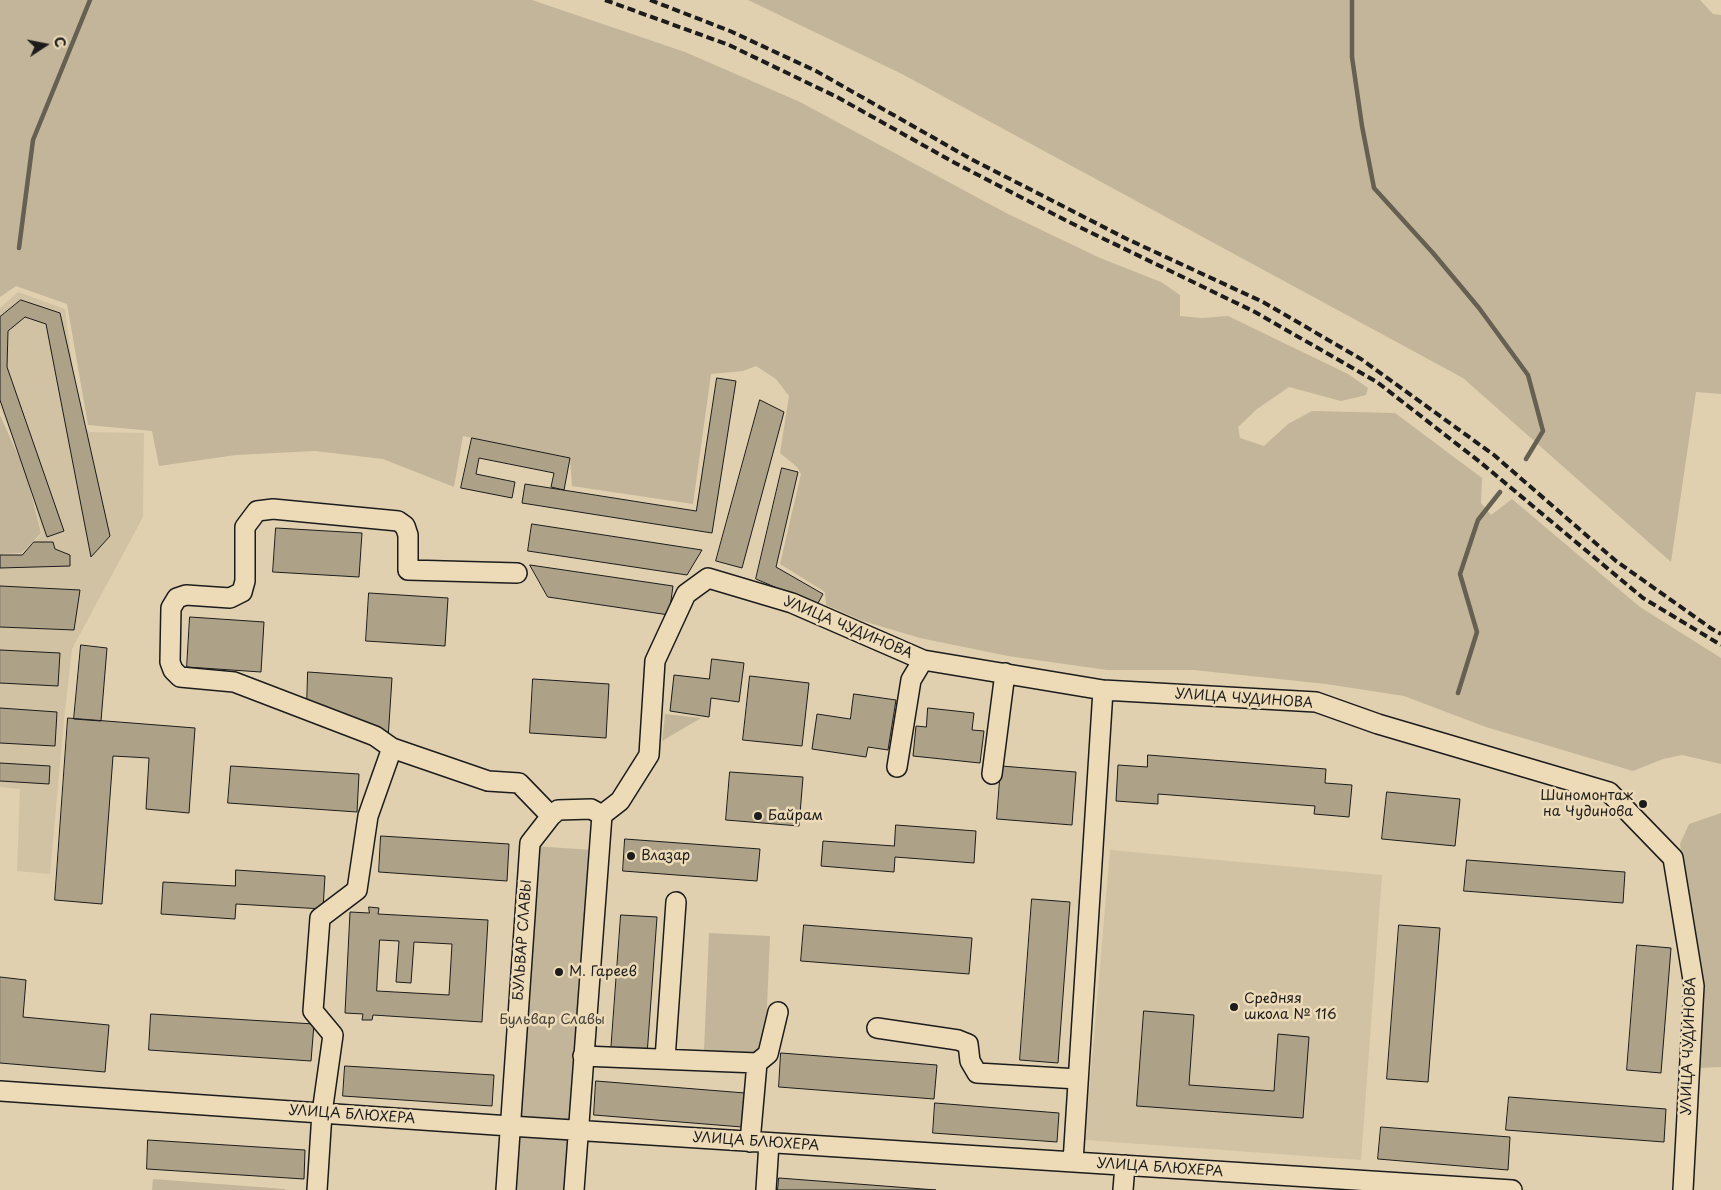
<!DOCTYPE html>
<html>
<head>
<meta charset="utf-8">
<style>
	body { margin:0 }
	#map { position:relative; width:1721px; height:1190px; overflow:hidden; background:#e0d0af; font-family:"Playpen Sans",sans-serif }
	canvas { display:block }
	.north { position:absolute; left:20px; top:20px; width:50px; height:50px; -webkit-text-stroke:4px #eddbb8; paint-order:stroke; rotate:79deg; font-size:14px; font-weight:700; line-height:20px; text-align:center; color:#1c1c1c }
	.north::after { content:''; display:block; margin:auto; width:18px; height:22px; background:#1c1c1c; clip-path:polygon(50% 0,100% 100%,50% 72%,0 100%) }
</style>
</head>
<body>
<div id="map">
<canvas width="1721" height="1190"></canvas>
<div class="north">С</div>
</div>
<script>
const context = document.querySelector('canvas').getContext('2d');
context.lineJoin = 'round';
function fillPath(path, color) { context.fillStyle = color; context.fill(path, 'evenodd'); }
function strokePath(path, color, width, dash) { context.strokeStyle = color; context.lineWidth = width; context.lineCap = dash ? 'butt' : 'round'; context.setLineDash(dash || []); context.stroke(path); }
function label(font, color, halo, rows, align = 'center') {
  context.font = font + ' "Playpen Sans",sans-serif'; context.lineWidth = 5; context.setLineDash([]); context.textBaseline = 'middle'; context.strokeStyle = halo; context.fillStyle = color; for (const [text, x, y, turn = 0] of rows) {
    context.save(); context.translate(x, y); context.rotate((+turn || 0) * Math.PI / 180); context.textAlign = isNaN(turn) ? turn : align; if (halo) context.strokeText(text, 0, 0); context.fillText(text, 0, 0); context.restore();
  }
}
fillPath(new Path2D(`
	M 18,292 L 65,309 L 80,424 L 90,432 L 144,433 L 143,517 L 72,649 L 64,720 L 50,874 L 17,871 L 20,789 L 0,787 L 0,554 L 22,554 L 42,533 L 26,470 L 0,407 L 0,308 Z
	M 1110,850 L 1382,875 L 1361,1160 L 1085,1140 Z`), '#d1c2a3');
fillPath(new Path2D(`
	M 0,0 L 532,0 L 685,52 L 800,102 L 1006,213 L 1100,258 L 1161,282 L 1180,295 L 1180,316 L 1202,318 L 1228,316 L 1348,374 L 1368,388 L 1366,395 L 1341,401 L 1289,387 L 1257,409 L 1238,427 L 1240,438 L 1264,446 L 1288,424 L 1312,411 L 1395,413 L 1482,478 L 1481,503 L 1491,515 L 1512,499 L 1640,607 L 1721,658 L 1721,764 L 1682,755 L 1663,759 L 1633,771 L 1486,727 L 1404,696 L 1326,684 L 1194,670 L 1107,670 L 1008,656 L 920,638 L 863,621 L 826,605 L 825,592 L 780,564 L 801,474 L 797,467 L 780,453 L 789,396 L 776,379 L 756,366 L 743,371 L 711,374 L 693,504 L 572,486 L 570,458 L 463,436 L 454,487 L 383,459 L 315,451 L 236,455 L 159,466 L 152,431 L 88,425 L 67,304 L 16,286 L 0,297 Z
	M 748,0 L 1700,0 L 1713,14 L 1721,15 L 1721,394 L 1696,392 L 1671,562 L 1463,378 L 902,74 Z
	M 0,415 L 26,473 L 41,533 L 22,553 L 0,554 Z
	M 665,714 L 701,718 L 662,741 Z
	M 1721,813 L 1721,1067 L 1699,1068 L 1702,980 L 1680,844 L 1689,824 Z
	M 533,846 L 593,850 L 571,1190 L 510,1190 Z
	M 709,933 L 770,936 L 765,1054 L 704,1051 Z
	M 153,1179 L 285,1189 L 285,1190 L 152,1190 Z`), '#c3b599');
strokePath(new Path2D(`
	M 1352,0 L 1352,57 L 1362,126 L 1374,188 L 1433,253 L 1479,308 L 1528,375 L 1543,431 L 1526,459
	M 19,248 L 33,140 L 90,0
	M 1458,693 L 1477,632 L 1460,574 L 1478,520 L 1500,492`), '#666053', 4.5);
const building = new Path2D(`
	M 21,300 L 60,313 L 110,536 L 91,557 L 46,324 L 25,317 L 8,331 L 7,367 L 64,531 L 47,537 L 0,400 L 0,317 Z
	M 717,378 L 736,381 L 712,533 L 522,503 L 525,484 L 696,511 Z
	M 760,400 L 784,412 L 742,568 L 716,561 Z
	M 472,438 L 570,458 L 564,490 L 551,487 L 554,473 L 479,458 L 476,474 L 515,482 L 512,498 L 461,488 Z
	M 782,468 L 798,472 L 776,567 L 823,594 L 817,605 L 756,579 Z
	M 532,524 L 702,550 L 687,575 L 528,551 Z
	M 276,528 L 362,533 L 359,577 L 273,572 Z
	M 34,542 L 53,542 L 55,549 L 70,555 L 70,566 L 0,568 L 0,555 L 22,555 Z
	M 530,565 L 673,586 L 669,615 L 548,597 Z
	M 0,586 L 80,590 L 74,630 L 0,627 Z
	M 369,593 L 448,598 L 445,646 L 366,641 Z
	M 190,617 L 264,622 L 261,672 L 187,667 Z
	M 81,645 L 107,648 L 101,721 L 74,719 Z
	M 0,650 L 60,653 L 58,686 L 0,683 Z
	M 712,659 L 744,663 L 739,702 L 711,698 L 709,717 L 670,711 L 674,675 L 709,679 Z
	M 308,672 L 392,678 L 388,739 L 307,706 Z
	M 750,676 L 809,683 L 802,746 L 743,740 Z
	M 533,679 L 609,684 L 606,738 L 530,733 Z
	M 854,694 L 896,700 L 888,750 L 868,747 L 866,757 L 812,749 L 817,714 L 850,719 Z
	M 0,708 L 57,712 L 55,746 L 0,743 Z
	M 928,708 L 974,713 L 972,730 L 984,731 L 980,763 L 913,756 L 916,726 L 926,727 Z
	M 68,718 L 195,728 L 189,813 L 146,809 L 149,758 L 113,756 L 102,904 L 55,900 Z
	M 1148,755 L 1326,769 L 1325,783 L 1352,785 L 1349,817 L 1314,814 L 1315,806 L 1158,794 L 1158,804 L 1116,801 L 1118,765 L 1147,767 Z
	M 0,763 L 50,766 L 49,784 L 0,781 Z
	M 231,766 L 359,774 L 357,812 L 228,803 Z
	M 1001,766 L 1076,772 L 1072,825 L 997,819 Z
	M 730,772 L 803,777 L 799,826 L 726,820 Z
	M 1387,792 L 1460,799 L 1455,846 L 1382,839 Z
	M 896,825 L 976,831 L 974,863 L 895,857 L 894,872 L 821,866 L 823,841 L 894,846 Z
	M 381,836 L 509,844 L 507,881 L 379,872 Z
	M 625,839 L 760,849 L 757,881 L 623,871 Z
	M 1467,860 L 1625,872 L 1623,903 L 1464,891 Z
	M 236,870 L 325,876 L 323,909 L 236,904 L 235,919 L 161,914 L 163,882 L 235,886 Z
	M 1032,899 L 1070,902 L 1058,1063 L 1020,1060 Z
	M 369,907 L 379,908 L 378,914 L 488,920 L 482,1022 L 373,1015 L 372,1020 L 362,1020 L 363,1014 L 345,1013 L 350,912 L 369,913 ZM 380,940 L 399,941 L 396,982 L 411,983 L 414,942 L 452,944 L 449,995 L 377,991 Z
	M 621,915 L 657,917 L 647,1055 L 611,1052 Z
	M 804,925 L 972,938 L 969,974 L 801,961 Z
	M 1399,925 L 1440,928 L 1428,1082 L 1387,1079 Z
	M 1637,945 L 1671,948 L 1661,1073 L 1627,1070 Z
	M 0,977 L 26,980 L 23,1017 L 109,1025 L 105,1072 L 0,1063 Z
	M 1144,1011 L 1194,1015 L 1189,1085 L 1274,1091 L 1278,1034 L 1309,1037 L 1303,1118 L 1137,1106 Z
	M 151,1014 L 314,1024 L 311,1061 L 149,1050 Z
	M 781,1053 L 937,1065 L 934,1099 L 779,1087 Z
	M 345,1066 L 494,1075 L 492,1106 L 343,1096 Z
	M 596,1081 L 745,1093 L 742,1127 L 594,1115 Z
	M 1509,1097 L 1666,1109 L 1664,1142 L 1506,1130 Z
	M 935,1103 L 1059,1113 L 1057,1142 L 933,1133 Z
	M 1381,1127 L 1510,1137 L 1508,1170 L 1378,1159 Z
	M 148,1140 L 305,1150 L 304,1179 L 147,1169 Z
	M 779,1178 L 936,1190 L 778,1190 Z`);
fillPath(building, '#ada188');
strokePath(building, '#1c1c1c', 1);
const minor = new Path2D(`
	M 392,748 L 375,736 L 234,682 L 180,677 L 173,670 L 170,662 L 171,608 L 177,598 L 186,595 L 230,598 L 242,592 L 245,581 L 245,527 L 257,511 L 273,509 L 398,521 L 405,526 L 408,535 L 408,570 L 517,573
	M 897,767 L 911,680 L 923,660
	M 992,774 L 1005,673
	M 602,815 L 620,801 L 649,755 L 655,661 L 686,594 L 708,578 L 792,603 L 923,660 L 1103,690 L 1316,702 L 1378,724 L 1609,792 L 1673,858 L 1694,986 L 1683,1190
	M 877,1028 L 958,1040 L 968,1044 L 970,1061 L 977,1073 L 1078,1079
	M 583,1056 L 757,1063
	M 665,1059 L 676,902
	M 0,1091 L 510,1126 L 1512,1190
	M 750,1142 L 757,1063 L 768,1054 L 778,1012
	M 1073,1162 L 1103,690
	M 317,1190 L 322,1113 L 333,1035 L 313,1011 L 320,918 L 357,890 L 368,816 L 392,748 L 488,781 L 519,783 L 551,816
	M 506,1190 L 530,843 L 551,816 L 558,810 L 591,809 L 602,815
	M 574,1190 L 602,815
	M 766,1190 L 769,1143
	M 1123,1190 L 1125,1165`);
strokePath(minor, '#1c1c1c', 22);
strokePath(minor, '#eddbb8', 19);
strokePath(new Path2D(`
	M 605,0 L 729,45 L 837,97 L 955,163 L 1067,221 L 1255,312 L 1377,382 L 1480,462 L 1643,598 L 1721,645
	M 650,0 L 730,31 L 816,71 L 971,159 L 1127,239 L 1263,302 L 1361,359 L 1494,455 L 1616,561 L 1712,629 L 1721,634`), '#1c1c1c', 4, [8, 4]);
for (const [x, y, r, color] of [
	[1643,804,5,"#1c1c1c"],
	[758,816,5,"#1c1c1c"],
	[631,856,5,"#1c1c1c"],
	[559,972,5,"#1c1c1c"],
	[1234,1007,5,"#1c1c1c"]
]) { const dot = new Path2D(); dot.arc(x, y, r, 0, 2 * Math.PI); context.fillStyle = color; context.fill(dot); strokePath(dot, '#eddbb8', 2); }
label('14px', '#1c1c1c', '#eddbb8', [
	["УЛИЦА ЧУДИНОВА",848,628,23],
	["УЛИЦА ЧУДИНОВА",1244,699,4],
	["БУЛЬВАР СЛАВЫ",523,940,-86],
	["УЛИЦА ЧУДИНОВА",1689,1046,-88],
	["УЛИЦА БЛЮХЕРА",352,1115,4],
	["УЛИЦА БЛЮХЕРА",756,1142,4],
	["УЛИЦА БЛЮХЕРА",1160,1168,4]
]);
label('14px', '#1c1c1c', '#eddbb8', [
	["Шиномонтаж",1633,796,"right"],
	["на Чудинова",1633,812,"right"],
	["Байрам",768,816],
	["Влазар",641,856],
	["М. Гареев",569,972],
	["Средняя",1244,999],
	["школа № 116",1244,1015]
], 'left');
label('14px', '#46423b', '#eddbb8', [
	["Бульвар Славы",552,1020]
]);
</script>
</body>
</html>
